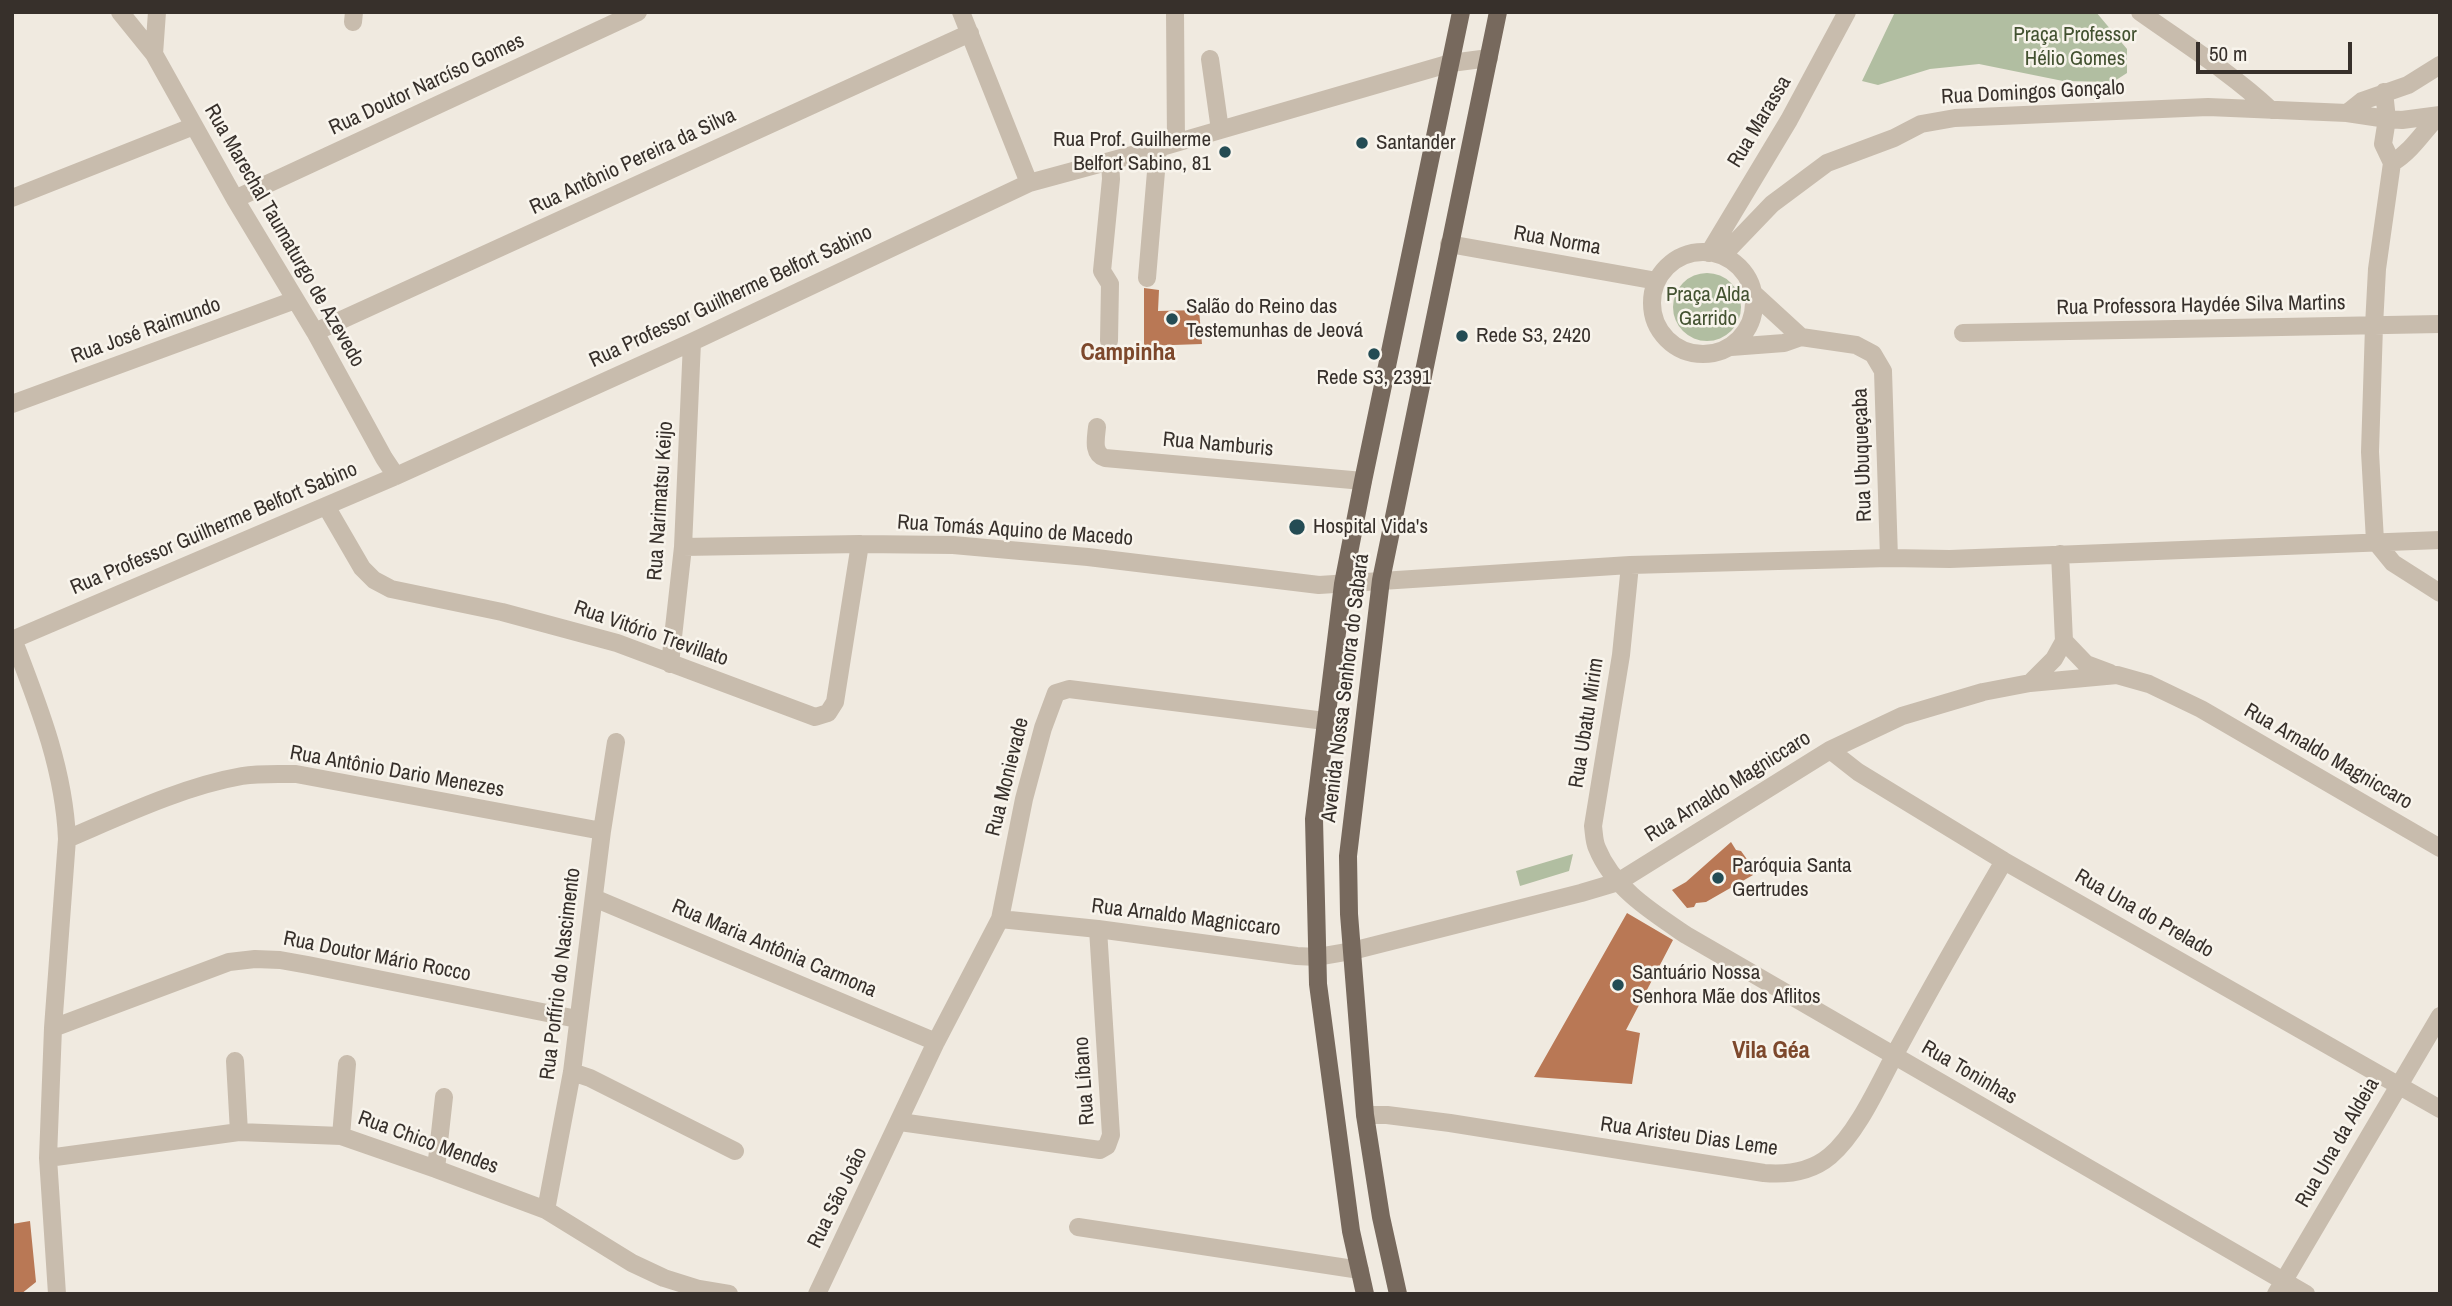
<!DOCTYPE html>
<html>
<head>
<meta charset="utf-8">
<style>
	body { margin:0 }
	#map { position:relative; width:2452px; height:1306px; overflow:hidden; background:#f0eae0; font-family:"Archivo Narrow",sans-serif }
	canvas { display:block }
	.frame { position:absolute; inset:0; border:14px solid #37302b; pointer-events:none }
	.scale { position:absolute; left:2196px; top:42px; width:156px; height:32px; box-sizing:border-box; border:4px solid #37302b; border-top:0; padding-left:9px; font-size:21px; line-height:24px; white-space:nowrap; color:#37302b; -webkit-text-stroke:5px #f8f4ec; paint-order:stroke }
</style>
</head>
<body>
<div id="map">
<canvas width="2452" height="1306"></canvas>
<div class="frame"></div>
<div class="scale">50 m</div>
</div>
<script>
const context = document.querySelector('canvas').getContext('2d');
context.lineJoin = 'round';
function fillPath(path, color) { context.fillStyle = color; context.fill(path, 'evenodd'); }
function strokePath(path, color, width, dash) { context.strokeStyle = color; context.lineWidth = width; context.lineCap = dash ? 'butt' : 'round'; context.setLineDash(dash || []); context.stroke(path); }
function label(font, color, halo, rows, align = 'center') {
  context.font = font + ' "Archivo Narrow",sans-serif'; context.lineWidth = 5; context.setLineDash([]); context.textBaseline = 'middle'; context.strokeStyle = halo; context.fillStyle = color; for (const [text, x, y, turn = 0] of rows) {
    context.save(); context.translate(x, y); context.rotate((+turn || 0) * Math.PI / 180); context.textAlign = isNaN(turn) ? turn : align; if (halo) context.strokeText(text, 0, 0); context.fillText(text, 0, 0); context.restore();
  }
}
fillPath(new Path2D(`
	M 1895,12 L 2096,12 L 2127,49 L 2127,73 L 2113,82 L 2063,81 L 1979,64 L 1930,69 L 1878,85 L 1862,81 Z
	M1673 307a34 34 0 1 1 68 0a34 34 0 1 1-68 0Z
	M 1573,854 L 1569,871 L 1520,886 L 1516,871 Z`), '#b1bea1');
fillPath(new Path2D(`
	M 1144,288 L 1159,290 L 1158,311 L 1199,310 L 1202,344 L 1144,346 Z
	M 1731,842 L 1736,850 L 1741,851 L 1749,862 L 1749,868 L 1753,875 L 1706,902 L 1696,903 L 1694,907 L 1687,908 L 1672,890 L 1686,882 Z
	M 1627,913 L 1673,940 L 1626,1030 L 1640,1033 L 1632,1084 L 1534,1077 Z
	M 30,1221 L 36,1282 L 21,1294 L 12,1294 L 12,1224 Z`), '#b97855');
strokePath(new Path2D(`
	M 120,12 L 154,54
	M 157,12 L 154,54 L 235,199 L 315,332 L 384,458 L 396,476
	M 961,12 L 1029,183
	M 1175,12 L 1176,143
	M 2140,12 C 2185,44 2230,72 2271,110
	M 353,22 L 354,12
	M 1210,59 L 1220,130
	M 2384,92 L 2387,119 L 2383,144 L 2392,163 L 2377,269 L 2374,326 L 2370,452 L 2375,541 L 2393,563 L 2440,593
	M 2347,113 L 2362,101 L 2408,85 L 2440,65
	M 2392,163 C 2412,151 2423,132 2439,115
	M 12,198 L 194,126
	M 235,199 L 638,12
	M 1449,244 L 1657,281
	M1652 303a51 51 0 1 1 102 0a51 51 0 1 1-102 0Z
	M 1709,253 L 1789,120 L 1847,12
	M 1723,255 L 1772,204 L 1827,163 L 1894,138 L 1921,124 L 1955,118 L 2208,107 L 2347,113 L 2387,119 L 2402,120 L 2440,115
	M 1147,278 L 1158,148
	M 1753,293 L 1801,337
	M 315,332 L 970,33
	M 1963,333 L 2440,324
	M 1109,341 L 1110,284 L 1102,271 L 1111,179 L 1110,161
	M 1731,347 L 1784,343 L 1801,337 L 1856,345 L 1873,354 L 1883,371 L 1889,558
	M 12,404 L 295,300
	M 1097,427 C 1096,438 1092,454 1105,458 L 1363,481
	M 326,506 L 362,568 L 374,580 L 391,589 L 502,612 L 617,643 L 815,717 L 828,713 L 835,702 L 860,544
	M 683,547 L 860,544 L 953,545 L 1088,557 L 1319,585 L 1630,565 L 1889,558 L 1950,559 L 2440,540
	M 1630,565 L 1621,655 L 1593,826 C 1594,833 1594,842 1597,848 C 1613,888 1652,912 1686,935 L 2306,1294
	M 13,639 C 38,704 64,768 67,839 L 53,1028 L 48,1158 L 57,1294
	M 12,640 L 396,476 L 692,342 L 1029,183 L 1158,148 L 1451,63 L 1489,58
	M 2064,641 L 2086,664 L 2110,673
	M 670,664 L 683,547 L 692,342
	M 2030,683 L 2054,659 L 2064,641 L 2060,554
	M 1830,750 L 1858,772 L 2004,861 L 2440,1109
	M 67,839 C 121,816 184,786 242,776 C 260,773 278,774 296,774 L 602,831
	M 594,898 L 936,1042
	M 1000,919 L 1098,929 L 1297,956 L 1317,957 L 1352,951 L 1581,893 L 1618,882 L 1830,750 L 1902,716 L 1983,692 L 2030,683 L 2117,675 L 2149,684 L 2201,709 L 2440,848
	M 53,1028 L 229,962 L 255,959 L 280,960 L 308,965 L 577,1019
	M 235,1061 L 239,1132
	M 572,1072 L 590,1078 L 735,1151
	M 1365,1115 L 1387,1115 L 1450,1123 L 1764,1173 C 1788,1175 1811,1172 1830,1156 C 1859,1132 1882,1077 1901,1043 C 1934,982 1969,921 2004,861
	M 900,1122 L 1100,1150 L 1107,1146 L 1111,1135 L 1098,929
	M 341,1136 L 347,1064
	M 48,1158 L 239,1132 L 341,1136 L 436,1169 L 546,1210 L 632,1263 L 664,1278 L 699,1289 L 729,1294
	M 436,1169 L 444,1097
	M 546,1210 L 572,1072 L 602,831 L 616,742
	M 1078,1227 L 1360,1270
	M 817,1294 L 936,1042 L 1000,919 L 1024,799 L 1043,728 L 1056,693 L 1069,689 L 1325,721
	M 2276,1294 L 2440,1016`), '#c8bcad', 18);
strokePath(new Path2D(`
	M 1365,1294 L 1351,1231 L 1318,984 L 1314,819 L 1343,584 L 1363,481 L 1461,12
	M 1398,1294 L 1381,1217 L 1365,1115 L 1349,914 L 1348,856 L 1381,580 L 1498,12`), '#77695d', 18);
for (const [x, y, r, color] of [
	[1362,143,7,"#244c54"],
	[1225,152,7,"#244c54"],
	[1172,319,7,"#244c54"],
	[1462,336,7,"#244c54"],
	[1374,354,7,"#244c54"],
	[1297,527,9,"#244c54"],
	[1718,878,7,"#244c54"],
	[1618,985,7,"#244c54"]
]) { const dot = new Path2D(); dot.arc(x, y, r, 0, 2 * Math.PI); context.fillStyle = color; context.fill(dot); strokePath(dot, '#f8f4ec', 2.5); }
label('21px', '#435231', '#f8f4ec', [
	["Praça Professor",2075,35],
	["Hélio Gomes",2075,59],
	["Praça Alda",1708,295],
	["Garrido",1708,319]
]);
label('21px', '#37302b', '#f8f4ec', [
	["Rua Doutor Narcíso Gomes",427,85,-25],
	["Rua Domingos Gonçalo",2033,93,-3],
	["Rua Marassa",1760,122,-59],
	["Rua Antônio Pereira da Silva",633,162,-25],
	["Rua Marechal Taumaturgo de Azevedo",284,236,60],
	["Rua Norma",1557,241,10],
	["Rua Professor Guilherme Belfort Sabino",731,297,-25],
	["Rua Professora Haydée Silva Martins",2201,306,-1],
	["Rua José Raimundo",146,331,-20],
	["Rua Namburis",1218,445,5],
	["Rua Ubuqueçaba",1863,455,-92],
	["Rua Narimatsu Keijo",661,501,-86],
	["Rua Professor Guilherme Belfort Sabino",214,529,-23],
	["Rua Tomás Aquino de Macedo",1015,531,4],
	["Rua Vitório Trevillato",651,634,19],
	["Avenida Nossa Senhora do Sabará",1346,688,-83],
	["Rua Ubatu Mirim",1587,723,-81],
	["Rua Arnaldo Magniccaro",2328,757,30],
	["Rua Antônio Dario Menezes",397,772,10],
	["Rua Monievade",1008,777,-76],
	["Rua Arnaldo Magniccaro",1728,787,-32],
	["Rua Una do Prelado",2144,914,30],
	["Rua Arnaldo Magniccaro",1186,918,7],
	["Rua Maria Antônia Carmona",774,949,23],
	["Rua Doutor Mário Rocco",377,957,11],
	["Rua Porfírio do Nascimento",561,974,-83],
	["Rua Toninhas",1969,1073,30],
	["Rua Líbano",1085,1081,-94],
	["Rua Aristeu Dias Leme",1689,1137,8],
	["Rua Chico Mendes",428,1143,20],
	["Rua Una da Aldeia",2338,1143,-60],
	["Rua São João",838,1198,-64]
]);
label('21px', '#37302b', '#f8f4ec', [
	["Rua Prof. Guilherme",1211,140,"right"],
	["Belfort Sabino, 81",1211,164,"right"],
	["Santander",1376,143],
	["Salão do Reino das",1186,307],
	["Testemunhas de Jeová",1186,331],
	["Rede S3, 2420",1476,336],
	["Rede S3, 2391",1374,378,"center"],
	["Hospital Vida's",1313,527],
	["Paróquia Santa",1732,866],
	["Gertrudes",1732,890],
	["Santuário Nossa",1632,973],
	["Senhora Mãe dos Aflitos",1632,997]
], 'left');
label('bold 24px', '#7d482c', '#f8f4ec', [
	["Campinha",1128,354],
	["Vila Géa",1771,1052]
]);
</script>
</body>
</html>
